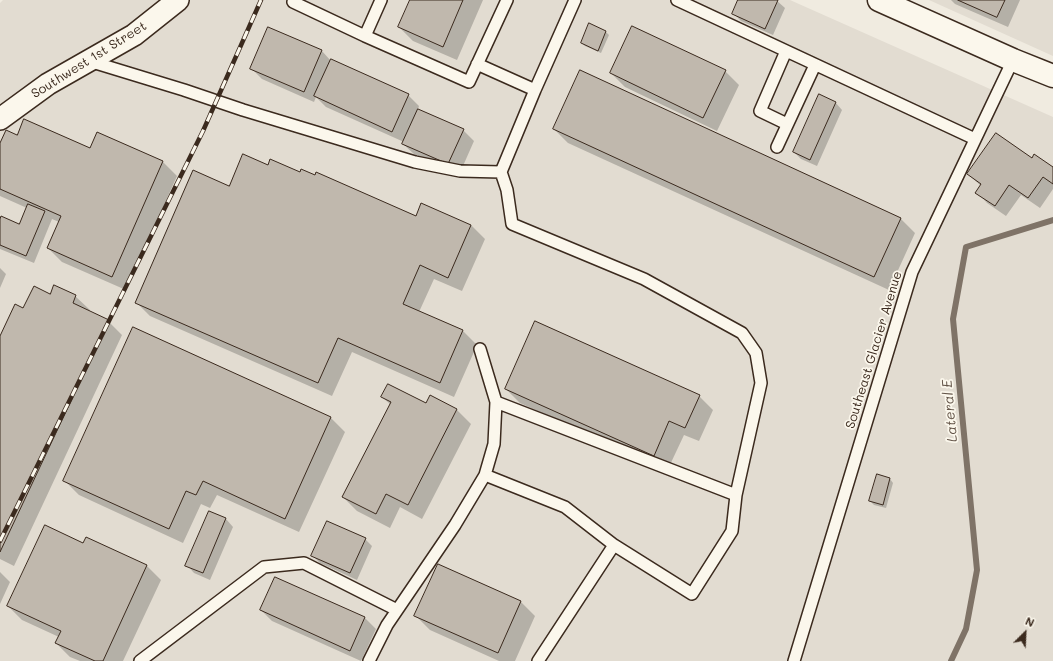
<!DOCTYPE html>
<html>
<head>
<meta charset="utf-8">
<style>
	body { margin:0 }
	#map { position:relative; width:1053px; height:661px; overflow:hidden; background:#f0ebe0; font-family:Mali,sans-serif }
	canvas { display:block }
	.north { position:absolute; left:1005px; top:613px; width:40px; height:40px; -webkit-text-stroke:3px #fbf7ec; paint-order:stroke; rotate:24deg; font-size:11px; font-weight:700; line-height:16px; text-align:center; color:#3b2a1e }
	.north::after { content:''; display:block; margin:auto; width:14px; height:18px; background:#3b2a1e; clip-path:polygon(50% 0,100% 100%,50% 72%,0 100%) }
</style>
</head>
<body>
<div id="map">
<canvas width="1053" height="661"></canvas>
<div class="north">N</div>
</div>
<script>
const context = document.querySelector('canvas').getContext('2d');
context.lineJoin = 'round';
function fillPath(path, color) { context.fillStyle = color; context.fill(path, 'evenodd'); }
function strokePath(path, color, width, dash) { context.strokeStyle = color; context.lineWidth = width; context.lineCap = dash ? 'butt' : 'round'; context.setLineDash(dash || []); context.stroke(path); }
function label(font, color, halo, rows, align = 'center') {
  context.font = font + ' Mali,sans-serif'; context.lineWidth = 3.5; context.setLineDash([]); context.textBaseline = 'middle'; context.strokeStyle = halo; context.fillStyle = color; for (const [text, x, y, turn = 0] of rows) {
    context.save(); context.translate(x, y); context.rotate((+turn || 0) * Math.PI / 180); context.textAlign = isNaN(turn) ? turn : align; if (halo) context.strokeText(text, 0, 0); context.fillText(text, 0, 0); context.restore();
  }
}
fillPath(new Path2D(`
	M 3,0 L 790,0 L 1053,117 L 1053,661 L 0,661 L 0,3 Z
	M 929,0 L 1053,0 L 1053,56 Z`), '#e2dcd1');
fillPath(new Path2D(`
	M 411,0 L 483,0 L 457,60 L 413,41 L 399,27 Z
	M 739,0 L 776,0 L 785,8 L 773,35 L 741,21 L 733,13 Z
	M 951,0 L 1020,0 L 1008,27 L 955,4 Z
	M 590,25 L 606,32 L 609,35 L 601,53 L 585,46 L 582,43 Z
	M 321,50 L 331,61 L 408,95 L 419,106 L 418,109 L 463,130 L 474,141 L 459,175 L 414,154 L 403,144 L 404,142 L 326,107 L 316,97 L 314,102 L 262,79 L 251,68 Z
	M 725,71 L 739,85 L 717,131 L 625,87 L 611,73 Z
	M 580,72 L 901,219 L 915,233 L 889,290 L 568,143 L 554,129 Z
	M 835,102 L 842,110 L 817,166 L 801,159 L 794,152 Z
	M 98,134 L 163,162 L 177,176 L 126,290 L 62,262 L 48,248 L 59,222 L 52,219 L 34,263 L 0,249 L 0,221 L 20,225 L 27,208 L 0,196 L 0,145 L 17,136 L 91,149 Z
	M 1032,159 L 1053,168 L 1053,189 L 1040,208 L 1021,195 L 1006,216 L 987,203 L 977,192 L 981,186 L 968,174 Z
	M 268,166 L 300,174 L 416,217 L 471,225 L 485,239 L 462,291 L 434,279 L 419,312 L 463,331 L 477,345 L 454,397 L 352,352 L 332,396 L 150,316 L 136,302 L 230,187 Z
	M 0,268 L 6,274 L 0,288 Z
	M 50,295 L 75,296 L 90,310 L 89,312 L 108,321 L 122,335 L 14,566 L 0,559 L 0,339 L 24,310 Z
	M 506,389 L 699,396 L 713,410 L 699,441 L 684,435 L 668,469 L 520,403 Z
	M 431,396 L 457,410 L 471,424 L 422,519 L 400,507 L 390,528 L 357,511 L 343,497 L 391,405 L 382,397 L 426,405 Z
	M 331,418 L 345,432 L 299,532 L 217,495 L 210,508 L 201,504 L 183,543 L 79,495 L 65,481 Z
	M 877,476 L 890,479 L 893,483 L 886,508 L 874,505 L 870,501 Z
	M 209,512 L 226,519 L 233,527 L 210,580 L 194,573 L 187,565 Z
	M 365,539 L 372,546 L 357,580 L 320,563 L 313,556 Z
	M 84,544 L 147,566 L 161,580 L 123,661 L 80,661 L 70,657 L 56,643 L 59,637 L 22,620 L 8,606 Z
	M 438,565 L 521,602 L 535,616 L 515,661 L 499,661 L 430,630 L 416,616 Z
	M 0,572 L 10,582 L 0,604 Z
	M 275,578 L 365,618 L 376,629 L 361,661 L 272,621 L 261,610 Z`), '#0003');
strokePath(new Path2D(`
	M 951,661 L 966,629 L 977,570 L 953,319 L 966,247 L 1053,220`), '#7f7367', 6);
const building = new Path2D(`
	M 410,0 L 463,0 L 443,47 L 398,27 Z
	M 738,0 L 778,0 L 765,29 L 732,14 Z
	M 958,0 L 1005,0 L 997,17 Z
	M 589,23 L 606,31 L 598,51 L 581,43 Z
	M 632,26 L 726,70 L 703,118 L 610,73 Z
	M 268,27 L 322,50 L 304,92 L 250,69 Z
	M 331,59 L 409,94 L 392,132 L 314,96 Z
	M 580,70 L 901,218 L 874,277 L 553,129 Z
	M 819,94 L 836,102 L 810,160 L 793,152 Z
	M 418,109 L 464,129 L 448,164 L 402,144 Z
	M 24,119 L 90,148 L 97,132 L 163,161 L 112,277 L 47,248 L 61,216 L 0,189 L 0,143 L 6,130 L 17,135 Z
	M 996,133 L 1032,158 L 1034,154 L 1053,167 L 1053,184 L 1043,177 L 1028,198 L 1009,185 L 995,206 L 975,193 L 981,184 L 967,174 Z
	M 243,154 L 268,165 L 270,159 L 300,172 L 301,169 L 315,175 L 316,172 L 416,216 L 421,203 L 471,225 L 448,278 L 420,265 L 403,304 L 463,330 L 440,383 L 338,338 L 318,383 L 135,303 L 193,170 L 229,186 Z
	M 28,204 L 45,211 L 26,256 L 0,245 L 0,219 L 1,216 L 19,224 Z
	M 54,285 L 76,295 L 73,303 L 109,320 L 0,552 L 0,336 L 15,304 L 23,308 L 34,286 L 50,294 Z
	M 535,321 L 700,395 L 685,428 L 669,421 L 654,456 L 505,389 Z
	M 133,327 L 331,417 L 285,519 L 203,481 L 196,495 L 186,491 L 169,529 L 63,481 Z
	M 388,384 L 426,403 L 430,395 L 457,409 L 408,505 L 386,494 L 376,514 L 342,497 L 391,402 L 381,397 Z
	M 877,474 L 890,478 L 883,505 L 869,501 Z
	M 209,511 L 226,518 L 203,573 L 185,566 Z
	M 327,521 L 366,538 L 350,573 L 311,556 Z
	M 45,525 L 83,543 L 86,537 L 147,565 L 103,661 L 95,661 L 55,643 L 61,631 L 7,606 Z
	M 438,564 L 521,601 L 498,653 L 414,616 Z
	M 275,577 L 365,617 L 350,651 L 260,610 Z`);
fillPath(building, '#c0b8ad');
strokePath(building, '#3b2a1e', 1);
const lane = new Path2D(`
	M 381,0 L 365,36 L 469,82 L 507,0
	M 677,0 L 975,139
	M 293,2 L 365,36
	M 786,51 L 760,111 L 787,124
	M 89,61 L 184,90 L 243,110 L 415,162 L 460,171 L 501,172 L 535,90 L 575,0
	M 477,64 L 535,90
	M 777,147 L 815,65
	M 496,402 L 736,495 L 761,383 L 756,353 L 742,333 L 644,279 L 512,224 L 507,190 L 501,172
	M 485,475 L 565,507 L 614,545 L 538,661
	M 614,545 L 692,594 L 732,531 L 736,495
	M 140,661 L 264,567 L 304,563 L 397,610
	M 369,661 L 387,625 L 455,525 L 485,475 L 494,444 L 496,402 L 480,349
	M 794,661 L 912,272 L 1013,60`);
const street = new Path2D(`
	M 0,119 L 48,84 L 134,35 L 178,0`);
const highway = new Path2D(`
	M 879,0 L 1013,60 L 1053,76`);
strokePath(lane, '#3b2a1e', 14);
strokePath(street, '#3b2a1e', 24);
strokePath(highway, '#3b2a1e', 25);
strokePath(lane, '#fbf7ec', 11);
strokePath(street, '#fbf7ec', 21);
strokePath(highway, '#fbf7ec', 22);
const rail = new Path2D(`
	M 0,541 L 203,131 L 261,0`);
strokePath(rail, '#3b2a1e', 4.5);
strokePath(rail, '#fbf7ec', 3, [9]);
label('13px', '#3b2a1e', '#fbf7ec', [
	["Southwest 1st Street",89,60,-32],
	["Southeast Glacier Avenue",874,350,-73]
]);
label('italic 14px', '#635448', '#fbf7ec', [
	["Lateral E",950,411,-95]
]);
</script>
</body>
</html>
